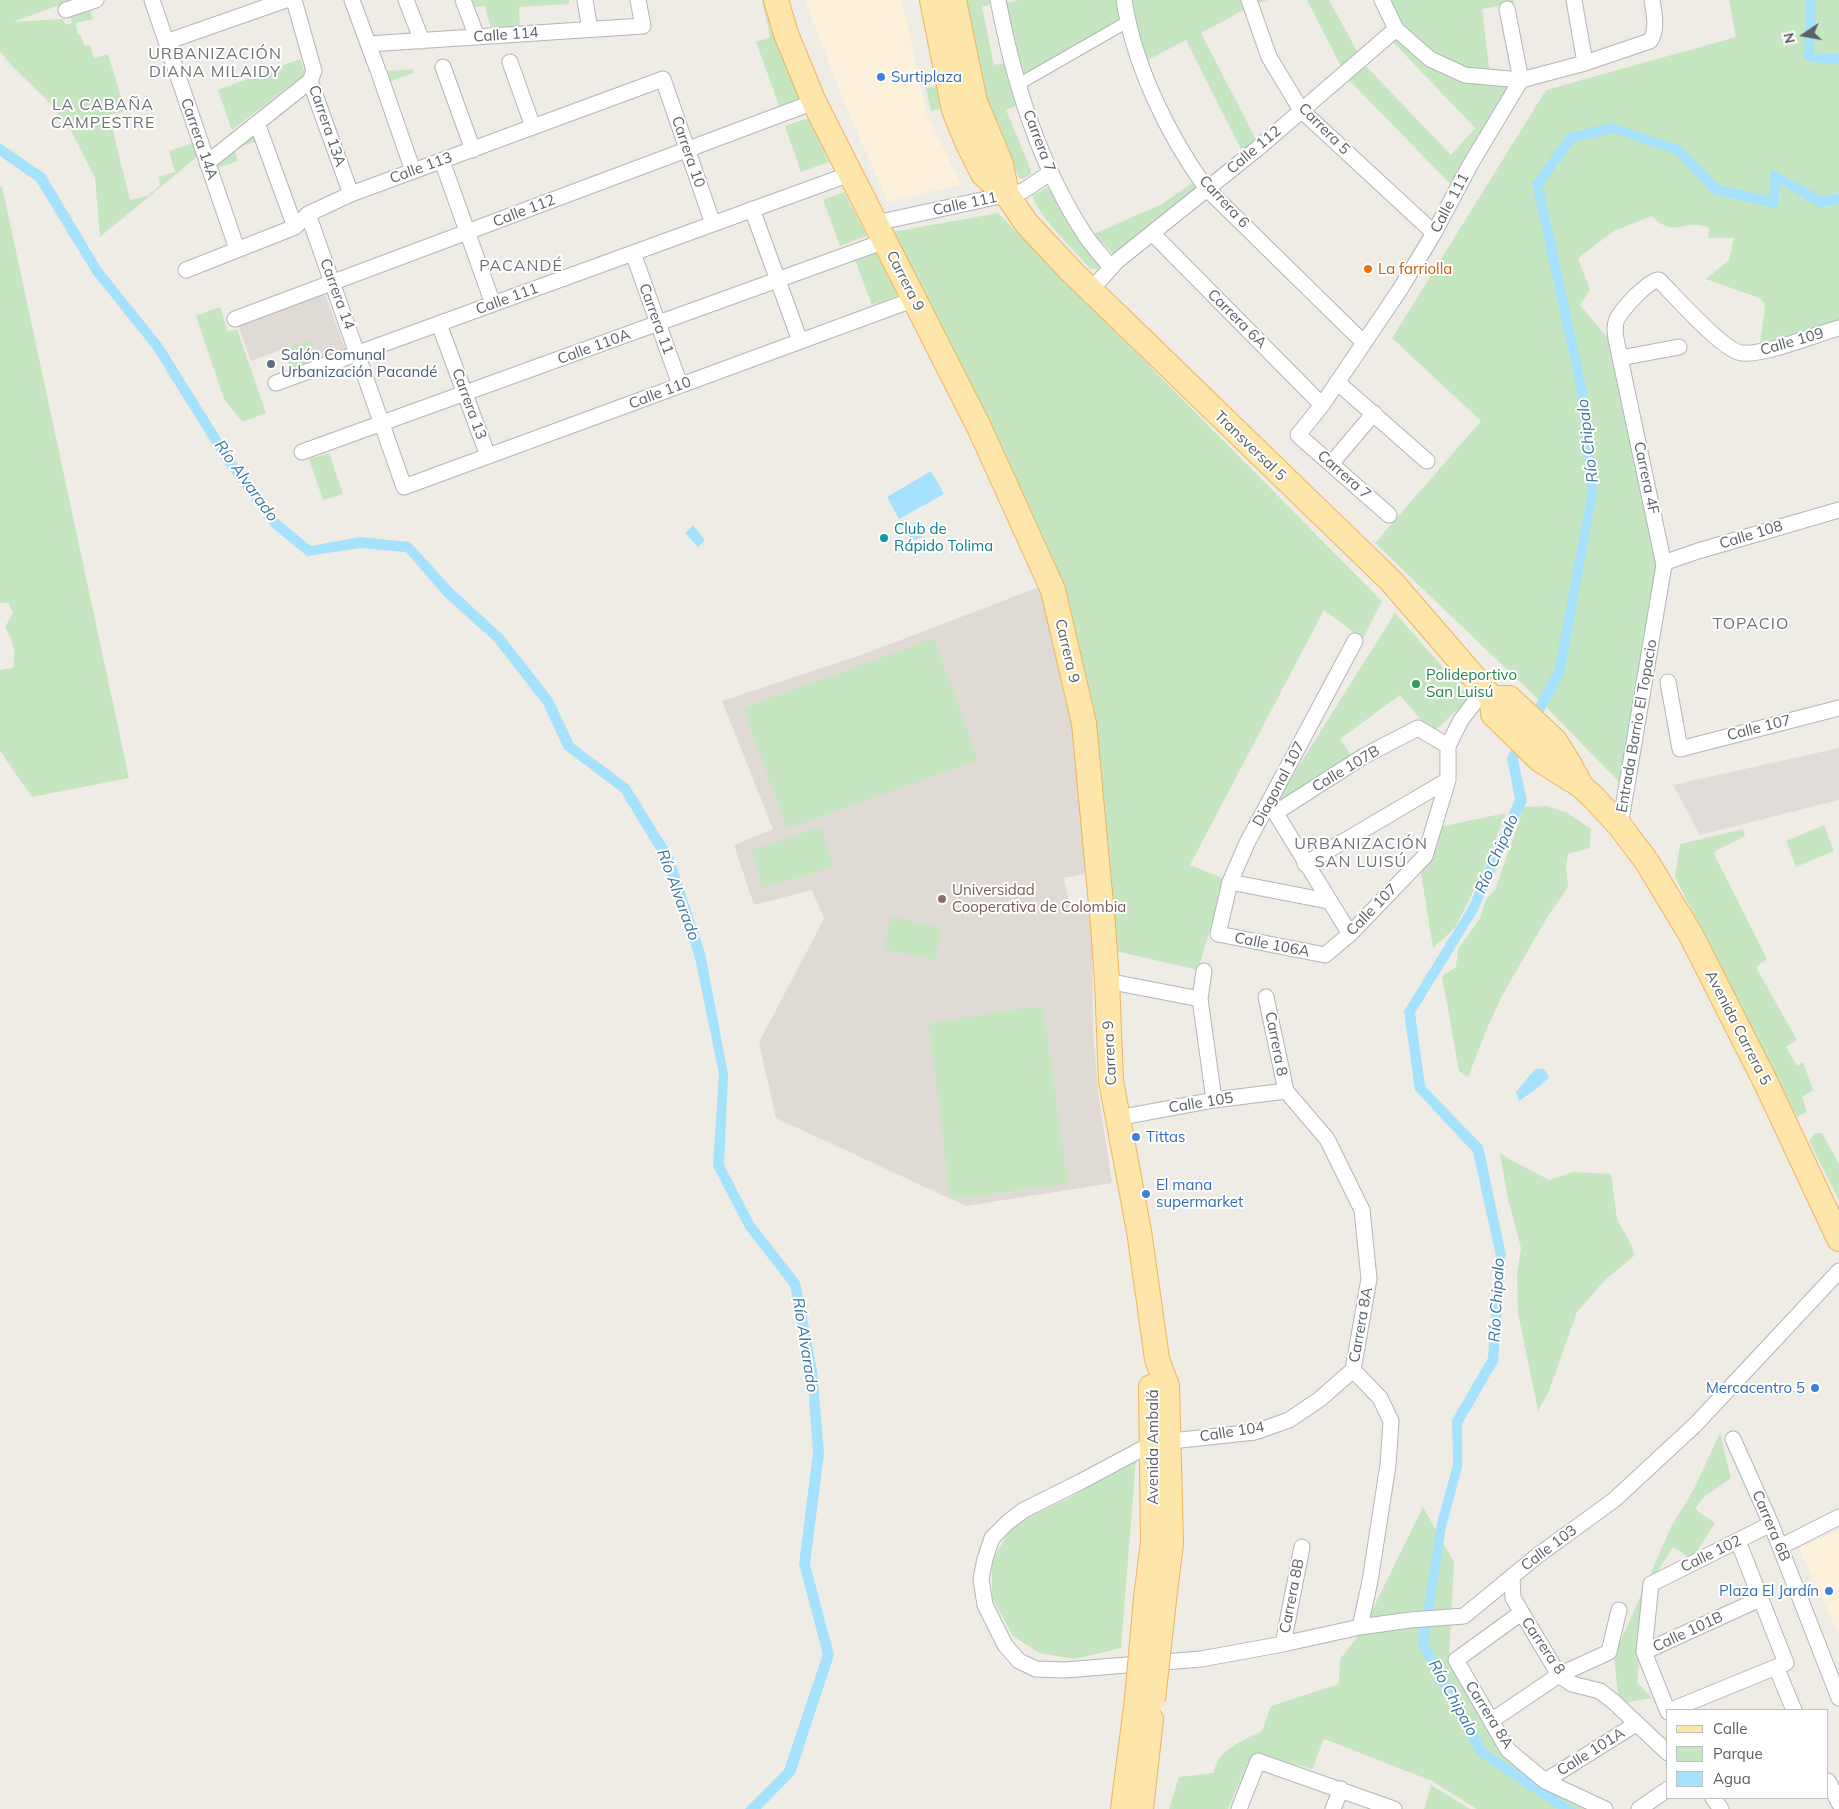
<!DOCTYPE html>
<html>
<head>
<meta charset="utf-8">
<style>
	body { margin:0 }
	#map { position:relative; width:1839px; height:1809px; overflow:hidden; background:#efebe5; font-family:Mulish,sans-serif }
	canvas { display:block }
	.legend { position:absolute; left:1666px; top:1709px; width:162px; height:90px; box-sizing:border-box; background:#fff; border:1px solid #bec0c1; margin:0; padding:6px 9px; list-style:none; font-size:15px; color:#5c6165 }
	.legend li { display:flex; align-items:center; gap:10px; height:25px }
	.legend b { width:25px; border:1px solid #bec0c1 }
	.north { position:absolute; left:1779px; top:10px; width:50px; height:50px; -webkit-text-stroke:4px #fff; paint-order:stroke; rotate:258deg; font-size:14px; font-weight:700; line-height:20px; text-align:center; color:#5c6165 }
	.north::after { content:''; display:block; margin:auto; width:18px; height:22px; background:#5c6165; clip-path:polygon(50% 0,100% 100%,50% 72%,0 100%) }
</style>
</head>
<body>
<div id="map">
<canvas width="1839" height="1809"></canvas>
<ul class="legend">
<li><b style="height:6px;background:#fee6ab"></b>Calle</li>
<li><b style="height:14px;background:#c6e6c2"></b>Parque</li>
<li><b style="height:14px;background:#a6e2fd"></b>Agua</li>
</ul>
<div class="north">N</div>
</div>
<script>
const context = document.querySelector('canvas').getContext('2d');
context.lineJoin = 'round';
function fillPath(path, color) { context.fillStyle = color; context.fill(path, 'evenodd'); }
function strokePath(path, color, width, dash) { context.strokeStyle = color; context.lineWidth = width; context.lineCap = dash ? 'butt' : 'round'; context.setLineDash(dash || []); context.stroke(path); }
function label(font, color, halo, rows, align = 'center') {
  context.font = font + ' Mulish,sans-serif'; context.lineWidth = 4; context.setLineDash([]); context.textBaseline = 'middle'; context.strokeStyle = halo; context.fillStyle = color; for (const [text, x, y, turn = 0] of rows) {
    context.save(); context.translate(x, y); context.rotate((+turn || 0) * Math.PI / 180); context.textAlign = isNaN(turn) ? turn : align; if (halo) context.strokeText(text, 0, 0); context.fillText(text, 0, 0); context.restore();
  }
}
fillPath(new Path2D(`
	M 805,0 L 902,0 L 926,113 L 961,184 L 888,202 L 844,102 Z
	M 1839,1530 L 1839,1635 L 1799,1548 Z`), '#fdf1db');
fillPath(new Path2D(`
	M 1839,748 L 1839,800 L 1700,835 L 1673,785 Z`), '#e0ddd9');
fillPath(new Path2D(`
	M 325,294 L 346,351 L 291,370 L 283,349 L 251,361 L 238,325 Z
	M 1039,587 L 1076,725 L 1092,872 L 1064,878 L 1069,904 L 1092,907 L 1093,1032 L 1098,1091 L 1112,1183 L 966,1206 L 776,1118 L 759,1042 L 824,919 L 812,890 L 754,905 L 734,845 L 773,829 L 722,701 L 867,653 Z`), '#dfdad3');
fillPath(new Path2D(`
	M 0,0 L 73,0 L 13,22 L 63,19 L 66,25 L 72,23 L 70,16 L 90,10 L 93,19 L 76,23 L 78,35 L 81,35 L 84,46 L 90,45 L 94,58 L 108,54 L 125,111 L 109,115 L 130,200 L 148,196 L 160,185 L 158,177 L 175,172 L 169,151 L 193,143 L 198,156 L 100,237 L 95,178 L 70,129 L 47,100 L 11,65 L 0,51 Z
	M 471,0 L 569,0 L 569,4 L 519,7 L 520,28 L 491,29 L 485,6 L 473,7 Z
	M 762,0 L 766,0 L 800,100 L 780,108 L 756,42 L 770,37 Z
	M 965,0 L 992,0 L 992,4 L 982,7 L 994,65 L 1004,63 L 1016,106 L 1006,110 L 1031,170 L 1031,174 L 1023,179 L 1019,178 L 990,109 L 980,76 Z
	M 1020,0 L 1268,0 L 1255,4 L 1201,33 L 1261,149 L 1248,163 L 1186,40 L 1144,62 L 1131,26 L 1024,85 L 1004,3 Z
	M 1307,0 L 1329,0 L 1364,64 L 1451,155 L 1475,128 L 1392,41 L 1384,0 L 1513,0 L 1514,3 L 1482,9 L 1490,75 L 1527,80 L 1461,195 L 1347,78 Z
	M 1729,0 L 1839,0 L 1839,324 L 1759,349 L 1765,308 L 1764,303 L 1759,298 L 1706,279 L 1729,260 L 1734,238 L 1708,238 L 1709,228 C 1688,217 1674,240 1652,216 L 1614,231 L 1578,258 L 1590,290 L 1580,305 L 1606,336 L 1615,334 L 1664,560 L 1623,786 L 1547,708 L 1375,543 L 1481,421 L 1392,338 L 1546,90 L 1736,37 Z
	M 300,59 L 305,74 L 232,130 L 218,90 Z
	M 412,69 L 414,73 L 391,81 L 387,71 Z
	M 936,86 L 941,109 L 931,111 L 926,88 Z
	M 808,118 L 829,162 L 801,172 L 785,126 Z
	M 254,132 L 257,141 L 234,149 L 238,161 L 215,169 L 214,165 Z
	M 1202,176 L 1211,190 L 1113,254 L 1094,234 L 1162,204 Z
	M 2,186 L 129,778 L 32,797 L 0,751 L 0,670 L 13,668 C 16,650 14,643 5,627 L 13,613 L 8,602 L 0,603 L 0,187 Z
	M 1048,187 L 1099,265 L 1098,269 L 1091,269 C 1080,257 1031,208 1033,195 Z
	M 844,192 L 867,236 L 840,246 L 823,200 Z
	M 998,213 L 1382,601 L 1363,639 L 1324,610 L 1190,865 L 1225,879 L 1198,970 L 1111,950 L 1086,691 L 892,232 Z
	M 876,252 L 898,296 L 872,305 L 855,260 Z
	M 220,307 L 228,332 L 237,329 L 266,413 L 242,422 L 224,399 L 196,316 Z
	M 310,340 L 317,361 L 291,370 L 284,349 Z
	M 329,453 L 343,494 L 323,500 L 309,459 Z
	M 1395,613 L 1470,698 L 1432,733 L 1400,695 L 1340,739 L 1352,757 L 1271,810 Z
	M 934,638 L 978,760 L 787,829 L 743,708 Z
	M 1546,806 L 1566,812 L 1591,829 L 1590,848 L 1568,854 L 1566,866 L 1568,887 L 1545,921 L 1503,994 L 1489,1024 L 1468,1077 L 1459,1071 L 1442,976 L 1456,967 L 1458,949 L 1480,918 L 1486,899 L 1495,890 L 1524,807 Z
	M 1506,813 L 1482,874 L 1455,928 L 1433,948 L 1420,867 L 1439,827 Z
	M 1824,825 L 1834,851 L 1796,867 L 1786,841 Z
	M 821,827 L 833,867 L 763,888 L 751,850 Z
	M 1743,829 L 1745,836 L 1715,851 L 1714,854 L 1767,959 L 1756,967 L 1797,1040 L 1786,1047 L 1797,1066 L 1803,1062 L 1813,1090 L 1802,1097 L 1807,1112 L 1797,1117 L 1675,877 L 1680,844 Z
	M 891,916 L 942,928 L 935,960 L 884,949 Z
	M 1043,1006 L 1068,1184 L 951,1199 L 928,1023 Z
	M 1815,1133 L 1822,1133 L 1839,1164 L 1839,1200 L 1809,1141 Z
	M 1500,1154 L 1549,1180 L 1573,1172 L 1611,1174 L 1617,1219 L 1632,1246 L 1634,1256 L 1606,1279 L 1577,1312 L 1549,1391 L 1538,1411 L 1518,1313 L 1517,1274 L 1521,1248 L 1508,1199 Z
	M 1720,1433 L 1731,1478 L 1704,1497 L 1695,1509 L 1715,1523 L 1692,1559 L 1673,1547 L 1649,1585 L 1637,1682 L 1652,1698 L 1619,1704 L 1614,1656 L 1672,1525 L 1693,1491 Z
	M 1136,1459 L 1121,1648 L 1075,1659 L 1039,1653 L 1013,1636 L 992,1598 L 992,1561 L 1013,1524 L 1065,1500 Z
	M 1423,1507 L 1454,1562 L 1449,1657 L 1512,1764 L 1595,1809 L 1477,1809 L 1432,1781 L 1324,1739 L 1312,1769 L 1256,1754 L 1241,1779 L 1228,1809 L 1169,1809 L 1179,1777 L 1214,1773 C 1216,1751 1243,1740 1262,1731 L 1271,1706 L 1339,1684 L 1340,1659 L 1362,1631 Z
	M 1431,1785 L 1470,1809 L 1424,1809 Z`), '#c6e6c2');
fillPath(new Path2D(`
	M 1806,0 L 1816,0 L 1814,53 L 1839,54 L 1839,64 L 1809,62 L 1804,58 Z
	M 1612,123 L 1681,146 L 1719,185 L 1769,196 L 1771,169 L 1821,196 L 1839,193 L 1839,204 L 1820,208 L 1780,184 L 1778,209 L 1713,194 L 1675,154 L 1614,133 L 1574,142 L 1543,186 L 1587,391 L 1597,493 L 1564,675 L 1518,759 L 1527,801 L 1477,912 L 1415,1013 L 1425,1086 L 1483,1146 L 1506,1255 L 1498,1362 L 1462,1424 L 1462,1467 L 1446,1527 L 1428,1644 L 1487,1750 L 1576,1809 L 1558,1809 L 1477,1755 L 1418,1645 L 1437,1523 L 1453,1465 L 1452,1420 L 1488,1358 L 1496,1256 L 1473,1152 L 1415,1090 L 1404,1011 L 1468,908 L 1515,799 L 1507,758 L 1554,671 L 1588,492 L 1578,395 L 1532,183 L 1568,133 Z
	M 0,143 L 45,174 L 101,268 L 162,344 L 233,458 L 279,520 L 311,546 L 360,537 L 410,542 L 453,589 L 503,635 L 552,698 L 574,744 L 629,785 L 673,856 L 705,953 L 728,1074 L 724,1165 L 754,1223 L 800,1282 L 817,1370 L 824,1454 L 810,1564 L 834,1655 L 795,1774 L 761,1809 L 745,1809 L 784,1770 L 823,1654 L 799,1564 L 813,1453 L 807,1371 L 790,1286 L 745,1228 L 713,1166 L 719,1074 L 695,958 L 663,861 L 621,792 L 564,749 L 543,704 L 494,641 L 444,596 L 406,552 L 361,548 L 307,556 L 272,527 L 224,463 L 153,349 L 93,274 L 36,181 L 0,156 Z
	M 931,471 L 944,494 L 899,519 L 887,497 Z
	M 918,520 L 925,535 L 912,541 L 905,528 L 909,525 L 911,530 L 915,528 L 913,523 Z
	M 693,525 L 705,540 L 698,547 L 685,533 Z
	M 1535,1069 L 1544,1069 L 1549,1077 L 1540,1086 L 1519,1101 L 1516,1092 Z`), '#a6e2fd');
const pedestrian = new Path2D(`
	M 1019,84 L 1127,22`);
const minor = new Path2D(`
	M 152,0 L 237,249
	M 294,0 L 314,71 L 310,81 L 351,194
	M 352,0 L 377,68
	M 406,0 L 422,41
	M 463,0 L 477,37
	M 585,0 L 590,29
	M 998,0 C 1014,83 1039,164 1085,235 C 1093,247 1103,257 1111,268
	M 1124,0 C 1134,65 1168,136 1207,189 L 1364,343
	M 1249,0 L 1269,57 L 1301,110 L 1434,233
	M 1382,0 L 1396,29 L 1430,59 L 1465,75 L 1521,80 L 1585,63 L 1650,41 C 1658,30 1654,12 1652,0
	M 1574,0 L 1585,63
	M 1507,9 L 1521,80
	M 66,10 L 96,0
	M 166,42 L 286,0
	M 368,44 L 643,26 L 638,0
	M 510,62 L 533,127
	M 443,67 L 473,150
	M 379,73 L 413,171
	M 257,123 L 295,227
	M 442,161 L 493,304
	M 207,163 L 310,81
	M 752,209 L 800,341
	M 308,214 L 404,487 L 915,299
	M 876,223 L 1023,191 L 1050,173
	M 1152,233 L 1322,405
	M 633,253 L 680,385
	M 186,270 L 295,227 L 308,214 L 351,194 L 663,79 L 713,224
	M 1091,290 L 1117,261 L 1257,149 L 1396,29
	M 235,319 L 814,102
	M 439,324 L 488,456
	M 1620,358 L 1679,347
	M 1337,382 L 1427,461
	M 276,383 L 850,174
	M 302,452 L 885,241
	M 1331,464 L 1374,413
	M 1389,515 L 1298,435 L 1322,405 L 1399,291 L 1434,233 L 1470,165 L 1521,80
	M 1664,565 L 1669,561 L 1698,551 L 1839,510
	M 1355,641 L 1247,843 L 1230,882 L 1218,934 L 1325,955 L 1350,934 L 1425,856 L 1448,780 L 1448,746 L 1461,720 L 1484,690
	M 1668,682 L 1680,749 L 1839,708
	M 1270,804 L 1350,934
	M 1275,813 L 1364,756 L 1418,728 L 1448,746
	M 1620,826 L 1664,565 L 1616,339 C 1615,332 1614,326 1617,319 C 1623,308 1645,284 1657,280 L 1659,280 C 1674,295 1724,352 1742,353 C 1766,355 1814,335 1839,328
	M 1305,864 L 1448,780
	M 1230,882 L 1328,901
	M 1204,971 L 1200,999 L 1214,1100
	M 1107,981 L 1200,999
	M 1266,997 L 1286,1091 L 1327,1139 L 1362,1210 L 1369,1279 L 1353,1370
	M 1117,1118 L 1214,1100 L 1286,1091
	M 1353,1370 L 1320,1399 L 1289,1420 L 1255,1432 L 1153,1443 L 1082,1481 L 1024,1510 L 1008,1522 L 992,1538 L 985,1559 L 981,1579 L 985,1605 L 1005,1645 L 1019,1661 L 1036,1669 L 1065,1670 L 1201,1659 L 1283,1644 L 1360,1627 L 1410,1620 L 1464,1616 L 1537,1556 L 1614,1500 L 1696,1424 L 1839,1271
	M 1353,1370 L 1380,1398 L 1391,1421 L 1388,1465 L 1370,1581 L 1360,1627
	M 1733,1439 L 1771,1524 L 1839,1698
	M 1780,1547 L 1839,1517
	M 1512,1577 L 1513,1598 L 1559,1675 L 1572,1684 L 1600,1691 L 1614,1702 L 1668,1753
	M 1521,1613 L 1456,1660 L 1508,1750 L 1545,1781 L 1605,1809
	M 1283,1644 L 1302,1547
	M 1644,1652 L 1760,1599
	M 1776,1667 L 1794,1710
	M 1671,1710 L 1786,1663 L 1738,1541
	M 1668,1712 L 1644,1652 L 1651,1584 L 1771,1524
	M 1491,1721 L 1559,1675 L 1609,1652 L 1619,1610
	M 1545,1781 L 1636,1724
	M 1828,1781 L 1839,1803
	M 1713,1798 L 1721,1809
	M 1239,1809 L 1258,1761 L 1394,1809
	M 1333,1809 L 1341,1789
	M 1639,1809 L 1668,1789`);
const primary = new Path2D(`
	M 776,0 L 786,34 L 814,102 L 979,427 L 1053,590 L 1084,723 L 1103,925 L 1107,981 L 1111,1081 L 1139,1231 L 1157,1359 L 1167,1386 L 1171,1543 L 1164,1600
	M 932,0 L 954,110 L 967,142 L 983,174 L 1007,195 L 1027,224 L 1071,271 L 1391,581 L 1492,698 L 1493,714 L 1540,760 L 1580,785 L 1593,797 L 1620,826 L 1647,862 L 1691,935 L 1766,1083 L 1839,1239
	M 954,0 L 975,102 L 1001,164 L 1007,195
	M 1492,698 L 1509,698 L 1555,741 L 1570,765 L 1580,784
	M 1146,1598 L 1153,1542 L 1151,1387
	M 1123,1809 L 1137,1699
	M 1141,1809 L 1151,1719`);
strokePath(pedestrian, '#b2b6b9', 13);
strokePath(minor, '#b2b6b9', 17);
strokePath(primary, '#efb45d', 26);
strokePath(pedestrian, '#fff', 11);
strokePath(minor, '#fff', 15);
strokePath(primary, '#fee6ab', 24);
const primaryBridge = new Path2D(`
	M 1137,1699 L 1146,1598
	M 1153,1700 L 1164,1600`);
strokePath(primaryBridge, '#efb45d', 26, []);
strokePath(primaryBridge, '#fee6ab', 24);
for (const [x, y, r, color] of [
	[881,77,5,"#3f7fe0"],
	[1368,269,5,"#e8710a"],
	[271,364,5,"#5c6f8a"],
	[884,538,5,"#0f9aa8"],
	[1416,684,5,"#2e9e5b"],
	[942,899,5,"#8d6e63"],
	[1136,1137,5,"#3f7fe0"],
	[1146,1194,5,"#3f7fe0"],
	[1815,1388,5,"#3f7fe0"],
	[1829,1591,5,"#3f7fe0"]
]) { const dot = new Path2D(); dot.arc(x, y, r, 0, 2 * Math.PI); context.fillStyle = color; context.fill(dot); strokePath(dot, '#fff', 2); }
label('15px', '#5c6165', '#fff', [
	["Calle 114",506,35,-4],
	["Carrera 13A",327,126,71],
	["Carrera 5",1324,129,45],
	["Carrera 14A",199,139,71],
	["Carrera 7",1039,141,69],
	["Calle 112",1254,150,-40],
	["Carrera 10",688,152,71],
	["Calle 113",421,168,-20],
	["Carrera 6",1224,202,47],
	["Calle 111",1450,203,-62],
	["Calle 111",965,204,-12],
	["Calle 112",524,211,-21],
	["Carrera 9",905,281,63],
	["Carrera 14",337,294,70],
	["Calle 111",507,299,-20],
	["Carrera 11",656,319,70],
	["Carrera 6A",1237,319,45],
	["Calle 109",1792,342,-16],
	["Calle 110A",594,347,-20],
	["Calle 110",660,393,-21],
	["Carrera 13",469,404,70],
	["Transversal 5",1250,446,44],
	["Carrera 7",1344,475,41],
	["Carrera 4F",1646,478,78],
	["Calle 108",1751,535,-17],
	["Carrera 9",1067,651,77],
	["Entrada Barrio El Topacio",1637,726,-80],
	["Calle 107",1759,728,-14],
	["Calle 107B",1346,769,-31],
	["Diagonal 107",1279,784,-62],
	["Calle 107",1372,910,-46],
	["Calle 106A",1272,945,11],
	["Avenida Carrera 5",1738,1028,63],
	["Carrera 8",1276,1044,79],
	["Carrera 9",1110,1053,-93],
	["Calle 105",1201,1103,-9],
	["Carrera 8A",1361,1325,-80],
	["Calle 104",1232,1432,-9],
	["Avenida Ambalá",1153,1447,-90],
	["Carrera 6B",1771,1526,67],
	["Calle 103",1549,1548,-37],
	["Calle 102",1711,1554,-26],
	["Carrera 8B",1292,1596,-79],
	["Calle 101B",1688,1632,-25],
	["Carrera 8",1543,1646,56],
	["Carrera 8A",1489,1715,58],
	["Calle 101A",1591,1752,-32]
]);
label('15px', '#366cbe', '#fff', [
	["Surtiplaza",891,77],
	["Tittas",1146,1137],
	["El mana",1156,1185],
	["supermarket",1156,1202],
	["Mercacentro 5",1805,1388,"right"],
	["Plaza El Jardín",1819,1591,"right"]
], 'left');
label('15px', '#c56008', '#fff', [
	["La farriolla",1378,269]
], 'left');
label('15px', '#4e5e75', '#fff', [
	["Salón Comunal",281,355],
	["Urbanización Pacandé",281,372]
], 'left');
label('15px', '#0d838f', '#fff', [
	["Club de",894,529],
	["Rápido Tolima",894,546]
], 'left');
label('15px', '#27864d', '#fff', [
	["Polideportivo",1426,675],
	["San Luisú",1426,692]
], 'left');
label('15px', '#785e54', '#fff', [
	["Universidad",952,890],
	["Cooperativa de Colombia",952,907]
], 'left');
context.letterSpacing = '1px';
label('16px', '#6d7377', '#fff', [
	["URBANIZACIÓN",215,54],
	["DIANA MILAIDY",215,72],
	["LA CABAÑA",103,105],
	["CAMPESTRE",103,123],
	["PACANDÉ",521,266],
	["TOPACIO",1751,624],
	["URBANIZACIÓN",1361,844],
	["SAN LUISÚ",1361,862]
]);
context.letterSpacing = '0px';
label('italic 16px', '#3d789e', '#fff', [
	["Río Chipalo",1588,441,-97],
	["Río Alvarado",246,481,54],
	["Río Chipalo",1497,854,-66],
	["Río Alvarado",678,895,70],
	["Río Chipalo",1497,1300,-87],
	["Río Alvarado",805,1345,81],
	["Río Chipalo",1453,1698,61]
]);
</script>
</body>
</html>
